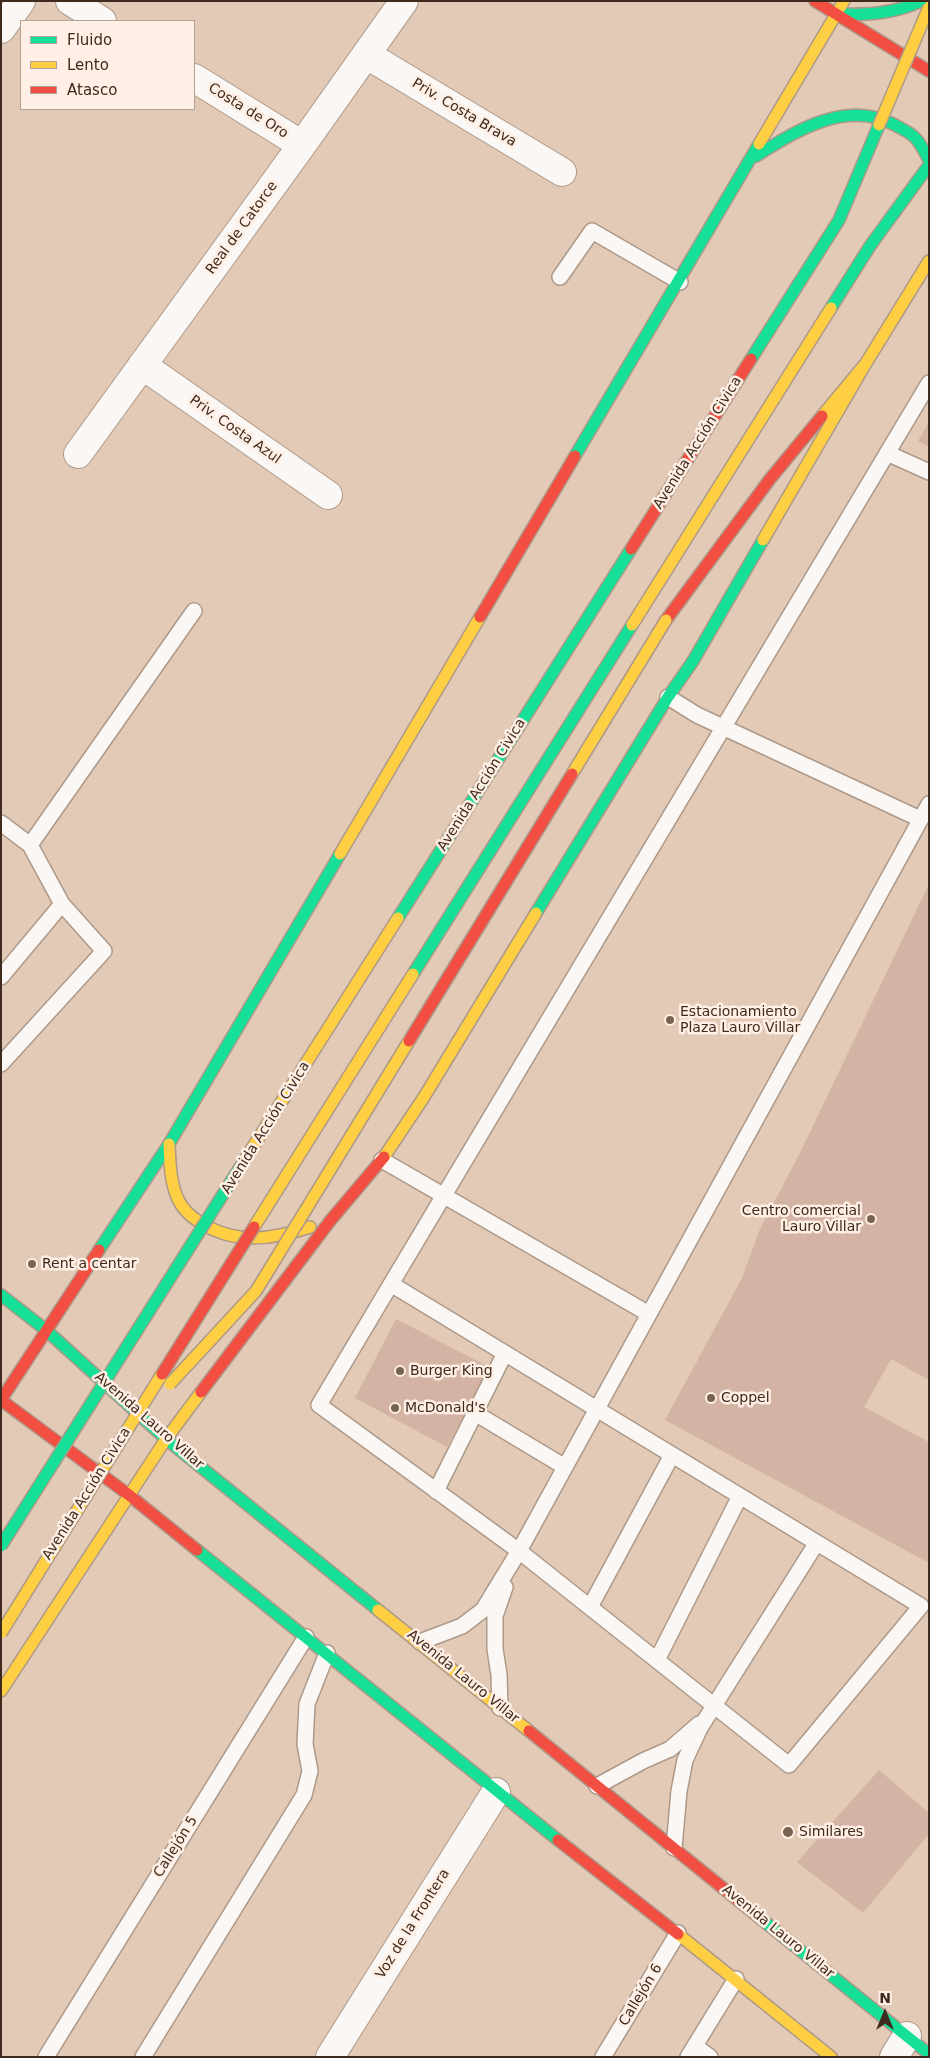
<!DOCTYPE html>
<html>
<head>
<meta charset="utf-8">
<style>
	body { margin:0 }
	#map { position:relative; width:930px; height:2058px; overflow:hidden; background:#e3cab6; font-family:"DejaVu Sans",sans-serif }
	canvas { display:block }
	.frame { position:absolute; inset:0; border:2px solid #3e2b1d; pointer-events:none }
	.legend { position:absolute; left:20px; top:20px; width:175px; height:90px; box-sizing:border-box; background:#ffefe4; border:1px solid #b2a194; margin:0; padding:6px 9px; list-style:none; font-size:15px; color:#3e2b1d }
	.legend li { display:flex; align-items:center; gap:10px; height:25px }
	.legend b { width:25px; border:1px solid #b2a194 }
	.north { position:absolute; left:860px; top:1988px; width:50px; height:50px; -webkit-text-stroke:4px #ffefe4; paint-order:stroke; rotate:0deg; font-size:14px; font-weight:700; line-height:20px; text-align:center; color:#3e2b1d }
	.north::after { content:''; display:block; margin:auto; width:18px; height:22px; background:#3e2b1d; clip-path:polygon(50% 0,100% 100%,50% 72%,0 100%) }
</style>
</head>
<body>
<div id="map">
<canvas width="930" height="2058"></canvas>
<div class="frame"></div>
<ul class="legend">
<li><b style="height:6px;background:#16e098"></b>Fluido</li>
<li><b style="height:6px;background:#ffcf43"></b>Lento</li>
<li><b style="height:6px;background:#f24e42"></b>Atasco</li>
</ul>
<div class="north">N</div>
</div>
<script>
const context = document.querySelector('canvas').getContext('2d');
context.lineJoin = 'round';
function fillPath(path, color) { context.fillStyle = color; context.fill(path, 'evenodd'); }
function strokePath(path, color, width, dash) { context.strokeStyle = color; context.lineWidth = width; context.lineCap = dash ? 'butt' : 'round'; context.setLineDash(dash || []); context.stroke(path); }
function label(font, color, halo, rows, align = 'center') {
  context.font = font + ' "DejaVu Sans",sans-serif'; context.lineWidth = 5; context.setLineDash([]); context.textBaseline = 'middle'; context.strokeStyle = halo; context.fillStyle = color; for (const [text, x, y, turn = 0] of rows) {
    context.save(); context.translate(x, y); context.rotate((+turn || 0) * Math.PI / 180); context.textAlign = isNaN(turn) ? turn : align; if (halo) context.strokeText(text, 0, 0); context.fillText(text, 0, 0); context.restore();
  }
}
fillPath(new Path2D(`
	M 929,422 L 929,447 L 918,441 Z
	M 929,884 L 929,1380 L 891,1359 L 864,1407 L 929,1442 L 929,1563 L 665,1420 L 742,1278 L 760,1229 L 799,1155 Z
	M 396,1319 L 489,1367 L 447,1447 L 355,1398 Z
	M 879,1770 L 929,1813 L 929,1834 L 863,1913 L 797,1862 Z`), '#d2b3a4');
const lane = new Path2D(`
	M 560,277 L 592,231 L 680,282
	M 887,453 L 929,472
	M 668,697 L 697,715 L 920,819
	M 1,823 L 30,845 L 62,904 L 1,977
	M 30,845 L 194,611
	M 1,1064 L 104,951 L 62,904
	M 382,1160 L 649,1314
	M 391,1284 L 921,1606 L 789,1765 L 519,1551 L 319,1405 L 391,1284 L 929,383
	M 475,1413 L 565,1467
	M 436,1491 L 504,1355
	M 590,1607 L 672,1455
	M 420,1642 L 462,1626 L 483,1610 L 519,1551 L 929,804
	M 657,1660 L 740,1496
	M 500,1708 L 499,1675 L 495,1649 L 495,1616 L 505,1587
	M 597,1786 L 643,1761 L 670,1749 L 699,1724
	M 674,1848 L 679,1791 L 685,1760 L 700,1728 L 816,1544
	M 695,2046 L 710,2057
	M 46,2057 L 306,1637
	M 143,2057 L 304,1795 L 310,1771 L 305,1744 L 307,1704 L 327,1653
	M 603,2057 L 678,1933
	M 688,2057 L 736,1979`);
const street = new Path2D(`
	M 70,1 L 102,21
	M 1,29 L 21,1
	M 367,55 L 562,172
	M 194,78 L 302,145
	M 142,365 L 328,495
	M 78,454 L 302,145 L 404,1
	M 330,2057 L 496,1792
	M 894,2057 L 907,2036`);
const fast = new Path2D(`
	M 837,14 C 866,15 894,14 921,1
	M 756,156 C 797,130 847,99 895,125 C 902,129 912,133 917,140 C 922,146 925,153 929,160
	M 575,456 L 759,144
	M 536,913 L 668,697 L 693,661 L 763,540
	M 99,1250 L 169,1144 L 340,854
	M 1,1295 L 46,1330 L 166,1439 L 378,1610
	M 197,1550 L 558,1840
	M 755,1914 L 929,2054`);
const slow = new Path2D(`
	M 759,144 L 844,1
	M 822,416 L 866,363
	M 763,540 L 866,363 L 929,261
	M 340,854 L 480,617
	M 169,1144 C 170,1162 170,1180 177,1197 C 182,1209 192,1218 203,1224 C 237,1245 274,1239 310,1227
	M 384,1157 L 424,1097 L 536,913
	M 378,1610 L 529,1731
	M 1,1691 L 166,1439 L 201,1392
	M 678,1934 L 831,2057`);
const jam = new Path2D(`
	M 815,1 L 929,71
	M 480,617 L 575,456
	M 666,620 L 770,479 L 822,416
	M 201,1392 L 330,1221 L 384,1157
	M 1,1400 L 99,1250
	M 1,1400 L 129,1495 L 197,1550
	M 529,1731 L 755,1914
	M 558,1840 L 678,1934`);
strokePath(lane, '#ad9989', 18);
strokePath(street, '#ad9989', 30);
strokePath(fast, '#ad9989', 14);
strokePath(slow, '#ad9989', 14);
strokePath(jam, '#ad9989', 14);
strokePath(lane, '#fbf7f4', 15);
strokePath(street, '#fbf7f4', 28);
strokePath(fast, '#16e098', 11);
strokePath(slow, '#ffcf43', 11);
strokePath(jam, '#f24e42', 11);
const fastBridge = new Path2D(`
	M 831,308 L 870,246 L 929,165
	M 751,359 L 839,220 L 879,125
	M 398,918 L 631,549
	M 413,974 L 632,625
	M 1,1546 L 244,1161`);
const slowBridge = new Path2D(`
	M 879,125 L 929,7
	M 632,625 L 831,308
	M 572,774 L 666,620
	M 244,1161 L 398,918
	M 254,1227 L 413,974
	M 170,1384 L 256,1291 L 409,1041
	M 1,1633 L 162,1374`);
const jamBridge = new Path2D(`
	M 631,549 L 751,359
	M 409,1041 L 572,774
	M 162,1374 L 254,1227`);
strokePath(fastBridge, '#ad9989', 14, []);
strokePath(slowBridge, '#ad9989', 14, []);
strokePath(jamBridge, '#ad9989', 14, []);
strokePath(fastBridge, '#16e098', 11);
strokePath(slowBridge, '#ffcf43', 11);
strokePath(jamBridge, '#f24e42', 11);
for (const [x, y, r, color] of [
	[670,1020,5,"#786353"],
	[871,1219,5,"#786353"],
	[32,1264,5,"#786353"],
	[400,1371,5,"#786353"],
	[711,1398,5,"#786353"],
	[395,1408,5,"#786353"],
	[788,1832,6,"#786353"]
]) { const dot = new Path2D(); dot.arc(x, y, r, 0, 2 * Math.PI); context.fillStyle = color; context.fill(dot); strokePath(dot, '#ffefe4', 2); }
label('14px', '#3e2b1d', '#ffefe4', [
	["Costa de Oro",248,111,32],
	["Priv. Costa Brava",464,113,31],
	["Real de Catorce",242,228,-54],
	["Priv. Costa Azul",235,430,35],
	["Avenida Acción Civica",698,443,-58],
	["Avenida Acción Civica",482,785,-58],
	["Avenida Acción Civica",266,1128,-58],
	["Avenida Lauro Villar",149,1421,41],
	["Avenida Acción Civica",87,1494,-58],
	["Avenida Lauro Villar",463,1677,39],
	["Callejón 5",176,1847,-58],
	["Voz de la Frontera",413,1924,-58],
	["Avenida Lauro Villar",778,1932,39],
	["Callejón 6",641,1995,-59]
]);
label('14px', '#3e2b1d', '#ffefe4', [
	["Estacionamiento",680,1012],
	["Plaza Lauro Villar",680,1028],
	["Centro comercial",861,1211,"right"],
	["Lauro Villar",861,1227,"right"],
	["Rent a centar",42,1264],
	["Burger King",410,1371],
	["Coppel",721,1398],
	["McDonald's",405,1408],
	["Similares",799,1832]
], 'left');
</script>
</body>
</html>
